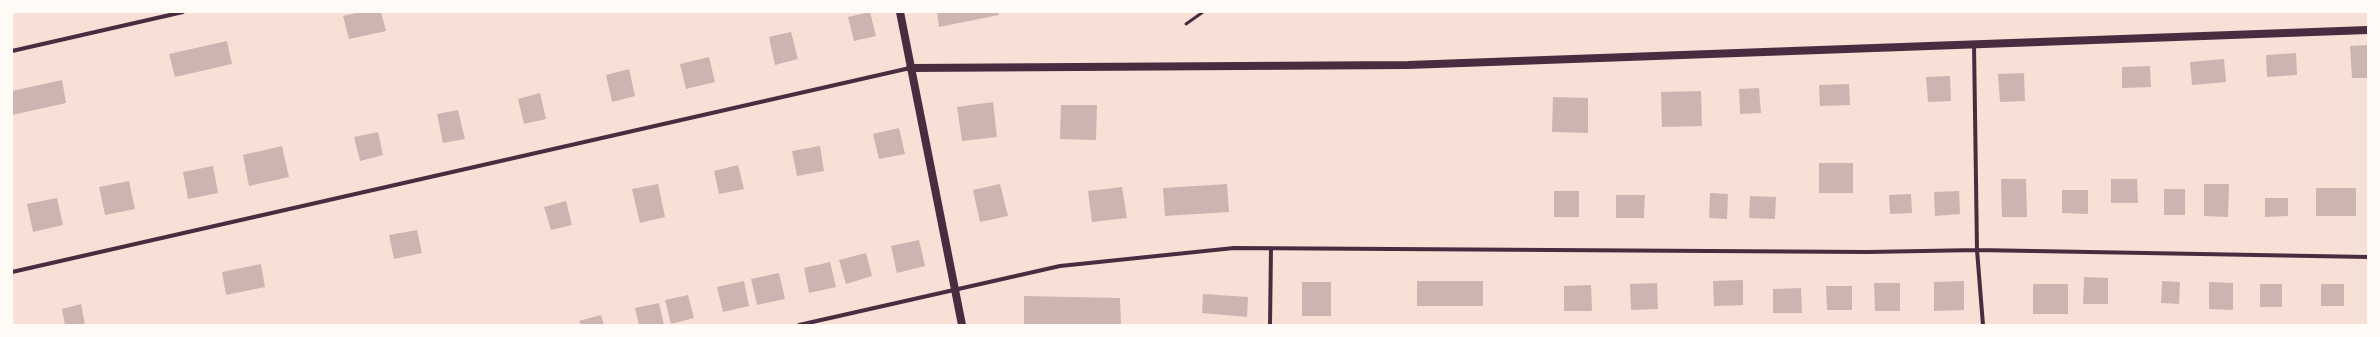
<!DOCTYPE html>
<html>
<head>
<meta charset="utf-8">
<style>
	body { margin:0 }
	#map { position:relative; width:2380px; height:337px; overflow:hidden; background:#f7e1d7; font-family:Helvetica,sans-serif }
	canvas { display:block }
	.frame { position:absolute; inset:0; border:13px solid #fffaf5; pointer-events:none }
</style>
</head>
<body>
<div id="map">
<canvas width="2380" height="337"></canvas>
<div class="frame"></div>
</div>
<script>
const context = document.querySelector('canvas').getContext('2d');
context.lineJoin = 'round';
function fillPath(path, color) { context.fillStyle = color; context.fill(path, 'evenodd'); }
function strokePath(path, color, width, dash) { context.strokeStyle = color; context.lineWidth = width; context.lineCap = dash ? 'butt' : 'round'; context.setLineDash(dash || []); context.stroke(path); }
fillPath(new Path2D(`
	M 360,12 L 381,12 L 386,31 L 349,39 L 343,16 Z
	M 870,12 L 876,36 L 854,41 L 848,17 Z
	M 937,12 L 998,12 L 999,15 L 939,27 Z
	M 791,32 L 798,59 L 775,65 L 769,37 Z
	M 227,41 L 232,64 L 175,77 L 169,54 Z
	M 2368,45 L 2368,78 L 2352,78 L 2350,46 Z
	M 2296,53 L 2297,75 L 2267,77 L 2266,55 Z
	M 709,57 L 715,82 L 686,89 L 680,64 Z
	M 2224,59 L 2226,82 L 2192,85 L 2190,62 Z
	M 2150,66 L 2151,87 L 2122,88 L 2122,67 Z
	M 629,69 L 635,96 L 612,102 L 606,75 Z
	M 2024,73 L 2025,101 L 2000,102 L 1998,74 Z
	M 1950,76 L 1951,101 L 1928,102 L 1926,77 Z
	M 62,80 L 66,103 L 12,115 L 12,91 Z
	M 1849,84 L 1850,105 L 1820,106 L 1819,85 Z
	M 1759,88 L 1761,113 L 1740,114 L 1739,89 Z
	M 1701,91 L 1702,126 L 1662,127 L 1661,92 Z
	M 540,93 L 546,119 L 524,124 L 518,99 Z
	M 1553,97 L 1588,98 L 1588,133 L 1552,132 Z
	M 993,102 L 997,137 L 962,141 L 957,107 Z
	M 1061,105 L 1097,105 L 1096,140 L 1060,139 Z
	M 458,110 L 465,139 L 443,143 L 437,114 Z
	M 899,128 L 905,154 L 879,159 L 873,134 Z
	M 378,132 L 383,155 L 360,161 L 354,137 Z
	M 282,146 L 289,177 L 249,186 L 243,155 Z
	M 820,146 L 824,171 L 797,176 L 792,151 Z
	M 1819,163 L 1853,163 L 1853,193 L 1819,193 Z
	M 738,165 L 744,189 L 719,194 L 714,171 Z
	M 213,166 L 218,193 L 188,199 L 183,172 Z
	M 2001,179 L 2026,179 L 2027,217 L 2002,217 Z
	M 2111,179 L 2137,179 L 2138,203 L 2111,203 Z
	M 129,181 L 135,209 L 105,215 L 99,187 Z
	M 658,184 L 665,217 L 640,223 L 632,189 Z
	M 1000,184 L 1008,216 L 980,222 L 973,190 Z
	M 1227,184 L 1229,212 L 1165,216 L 1163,188 Z
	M 2204,184 L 2229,184 L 2228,217 L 2204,216 Z
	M 1122,187 L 1127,218 L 1092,222 L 1088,191 Z
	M 2316,188 L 2356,188 L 2356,216 L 2316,216 Z
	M 2164,189 L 2185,189 L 2185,215 L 2164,215 Z
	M 2062,190 L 2088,190 L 2088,214 L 2062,213 Z
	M 1554,191 L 1579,191 L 1579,217 L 1554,217 Z
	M 1959,191 L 1960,214 L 1935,216 L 1934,192 Z
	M 1710,193 L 1728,194 L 1727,219 L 1709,218 Z
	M 1911,194 L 1912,213 L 1890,214 L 1889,195 Z
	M 1616,195 L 1645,195 L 1644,218 L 1616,218 Z
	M 1750,196 L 1776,197 L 1775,219 L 1749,218 Z
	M 57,198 L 63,225 L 33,232 L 27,204 Z
	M 2265,198 L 2288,198 L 2288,216 L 2265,217 Z
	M 566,201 L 572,225 L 551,230 L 544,207 Z
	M 417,230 L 422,253 L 394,259 L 389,235 Z
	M 919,240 L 925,266 L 897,273 L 891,246 Z
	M 866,253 L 872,276 L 846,284 L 839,260 Z
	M 830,262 L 836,287 L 809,293 L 804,268 Z
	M 261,264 L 265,287 L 226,295 L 222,272 Z
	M 779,273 L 785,299 L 757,305 L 751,279 Z
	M 2084,277 L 2108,278 L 2108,304 L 2083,304 Z
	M 1743,280 L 1743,305 L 1714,306 L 1713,281 Z
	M 744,281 L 749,306 L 723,312 L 717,287 Z
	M 1417,281 L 1483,281 L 1483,306 L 1417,306 Z
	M 1964,281 L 1964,310 L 1934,311 L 1934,282 Z
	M 2162,281 L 2180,282 L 2179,304 L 2161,303 Z
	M 1302,282 L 1331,282 L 1331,316 L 1302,316 Z
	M 2209,282 L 2233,283 L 2233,310 L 2209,309 Z
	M 1657,283 L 1658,309 L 1631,310 L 1630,284 Z
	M 1874,283 L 1900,283 L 1900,311 L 1875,311 Z
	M 2033,284 L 2068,284 L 2068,314 L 2033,314 Z
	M 2260,284 L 2282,284 L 2282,307 L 2260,307 Z
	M 2321,284 L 2344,284 L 2344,306 L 2321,306 Z
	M 1591,285 L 1592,311 L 1564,311 L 1564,286 Z
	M 1826,286 L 1852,286 L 1852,310 L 1827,310 Z
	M 1801,288 L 1802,313 L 1773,313 L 1773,289 Z
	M 1203,294 L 1248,297 L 1247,317 L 1202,313 Z
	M 688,295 L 694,318 L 671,324 L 665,300 Z
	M 1024,296 L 1120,298 L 1121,325 L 1024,325 Z
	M 659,303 L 664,325 L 639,325 L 635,308 Z
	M 81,304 L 85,325 L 65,325 L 62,309 Z
	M 601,315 L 604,325 L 581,325 L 579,321 Z`), '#ccb4b1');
strokePath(new Path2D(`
	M 1186,24 L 1203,12`), '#4a2c40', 3);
strokePath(new Path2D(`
	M 1974,44 L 1977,250 L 1983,325
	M 12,51 L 183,12
	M 12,272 L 910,68
	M 799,325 L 1060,266 L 1234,248 L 1868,252 L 1977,250 L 2368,257
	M 1270,325 L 1271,248`), '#4a2c40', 4);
strokePath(new Path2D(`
	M 900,12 L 962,325
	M 910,68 L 1408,65 L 2368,30`), '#4a2c40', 8);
</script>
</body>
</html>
